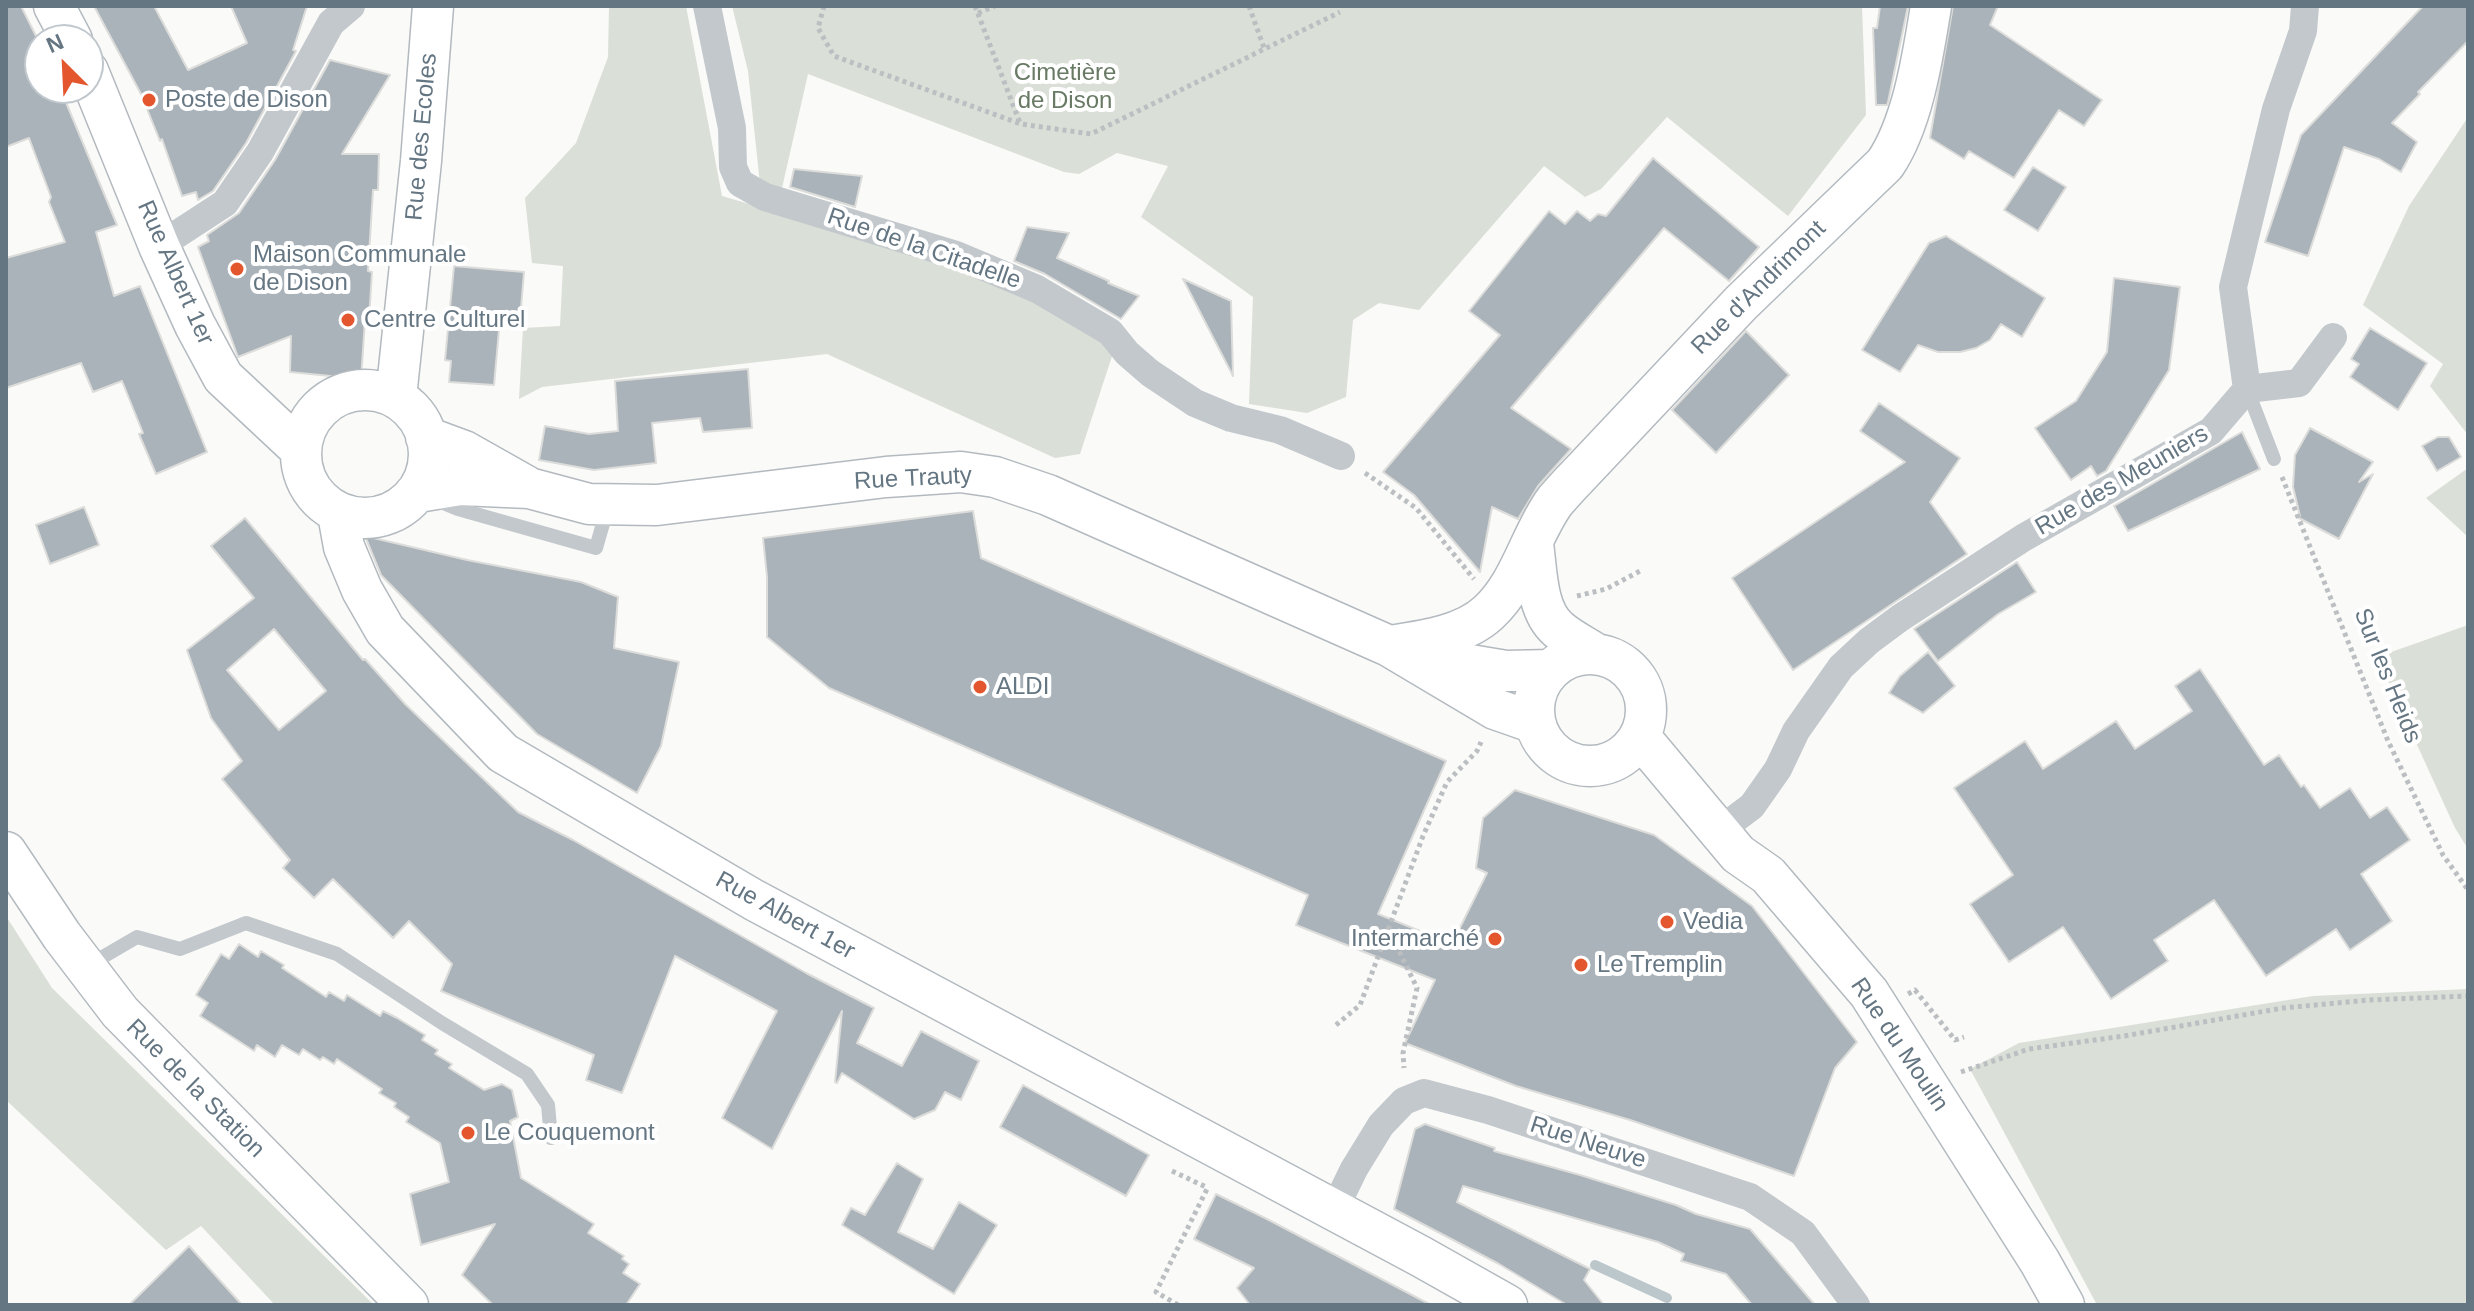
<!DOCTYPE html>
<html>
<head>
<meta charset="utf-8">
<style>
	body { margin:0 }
	#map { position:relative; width:2474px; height:1311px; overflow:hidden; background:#fafaf8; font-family:Arial,sans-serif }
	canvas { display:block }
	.frame { position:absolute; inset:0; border:8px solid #657683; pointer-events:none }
	.north { position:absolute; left:24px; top:24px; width:80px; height:80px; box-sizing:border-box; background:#fff; border:2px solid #c1c8cd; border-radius:50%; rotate:336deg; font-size:22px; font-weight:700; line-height:32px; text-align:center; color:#657683 }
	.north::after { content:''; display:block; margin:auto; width:28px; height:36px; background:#e4572e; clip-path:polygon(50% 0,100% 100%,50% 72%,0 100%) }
</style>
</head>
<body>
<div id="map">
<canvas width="2474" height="1311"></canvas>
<div class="frame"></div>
<div class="north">N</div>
</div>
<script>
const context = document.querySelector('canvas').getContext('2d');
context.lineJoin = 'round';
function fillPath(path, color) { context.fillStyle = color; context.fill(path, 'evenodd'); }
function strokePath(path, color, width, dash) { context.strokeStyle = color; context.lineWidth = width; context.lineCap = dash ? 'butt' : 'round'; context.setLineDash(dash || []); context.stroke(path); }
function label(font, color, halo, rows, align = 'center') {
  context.font = font + ' Arial,sans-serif'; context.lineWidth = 8; context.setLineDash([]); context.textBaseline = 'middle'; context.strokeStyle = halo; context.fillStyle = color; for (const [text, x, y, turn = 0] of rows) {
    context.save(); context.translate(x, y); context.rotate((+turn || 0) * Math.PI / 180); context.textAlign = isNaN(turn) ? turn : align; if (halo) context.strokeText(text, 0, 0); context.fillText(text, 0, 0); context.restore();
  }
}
fillPath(new Path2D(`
	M 609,6 L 686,6 L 722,196 L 951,263 L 1117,341 L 1080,454 L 1055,458 L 827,354 L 542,387 L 519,399 L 523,328 L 560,326 L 563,266 L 532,263 L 525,198 L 576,143 L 608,57 Z
	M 732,6 L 1862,6 L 1866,115 L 1788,216 L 1667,117 L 1601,189 L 1585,197 L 1544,166 L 1419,310 L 1379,303 L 1353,320 L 1346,397 L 1307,413 L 1249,404 L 1253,297 L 1141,217 L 1168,166 L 1117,153 L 1079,174 L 1064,172 L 808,74 L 782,188 L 760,184 L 748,71 Z
	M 2468,117 L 2468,435 L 2430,386 L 2443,364 L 2363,305 L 2409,206 Z
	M 2468,468 L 2468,537 L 2426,498 Z
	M 2468,625 L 2468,849 L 2455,828 L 2377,657 Z
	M 6,916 L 52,988 L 374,1305 L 275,1305 L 201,1226 L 166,1250 L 6,1100 Z
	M 2468,989 L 2468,1305 L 2097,1305 L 1970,1069 L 2019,1043 L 2313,996 Z`), '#dadfd7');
strokePath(new Path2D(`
	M 1595,1265 L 1667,1298`), '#bbc7cb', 10);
const building = new Path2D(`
	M 6,6 L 21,6 L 40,44 L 40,88 L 60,88 L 117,225 L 96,232 L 114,296 L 140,286 L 207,452 L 156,474 L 139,434 L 143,433 L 122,381 L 93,392 L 81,363 L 6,388 L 6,258 L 65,242 L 49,202 L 51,197 L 29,138 L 6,147 Z
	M 94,6 L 154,6 L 188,70 L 247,43 L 231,6 L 307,6 L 293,50 L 296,51 L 246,143 L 213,191 L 198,200 L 196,192 L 182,196 L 162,139 L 160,141 L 141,94 Z
	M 1880,6 L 1908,6 L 1888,102 L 1887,105 L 1876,105 L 1873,28 L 1877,28 Z
	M 1953,6 L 1998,6 L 1990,25 L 2102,100 L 2084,126 L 2059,110 L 2014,178 L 1969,151 L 1964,159 L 1930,138 Z
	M 2423,6 L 2468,6 L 2468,41 L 2418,92 L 2420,94 L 2392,123 L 2417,142 L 2401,172 L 2379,159 L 2344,147 L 2308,256 L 2265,242 L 2301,135 Z
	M 330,60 L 390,75 L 342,154 L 379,154 L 378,190 L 373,190 L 368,271 L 372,272 L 369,320 L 365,320 L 361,379 L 290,372 L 291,336 L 238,357 L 198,247 L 209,241 L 207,235 L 239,213 L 275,160 Z
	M 1653,158 L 1759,247 L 1729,281 L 1664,228 L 1511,408 L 1571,449 L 1538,486 L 1518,519 L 1492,507 L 1480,572 L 1414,495 L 1383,472 L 1500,335 L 1469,311 L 1549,211 L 1565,224 L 1577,211 L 1590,221 L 1598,214 L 1606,216 Z
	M 2033,167 L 2066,187 L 2038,231 L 2004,210 Z
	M 794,169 L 862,176 L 855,207 L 790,187 Z
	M 1027,227 L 1069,233 L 1057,258 L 1109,281 L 1108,283 L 1139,296 L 1121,319 L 1045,274 L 1014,261 Z
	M 1946,236 L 2045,298 L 2022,337 L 2001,324 L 1990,340 L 1976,348 L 1960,352 L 1938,352 L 1918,345 L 1900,372 L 1862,350 L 1929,243 Z
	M 454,266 L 524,272 L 520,320 L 500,319 L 494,385 L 449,382 L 451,361 L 445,360 Z
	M 2114,278 L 2180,287 L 2169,370 L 2106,471 L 2097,476 L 2091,466 L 2071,480 L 2035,428 L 2076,401 L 2107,352 Z
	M 1183,279 L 1231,301 L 1233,376 Z
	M 2370,328 L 2427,363 L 2398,410 L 2350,377 L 2359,364 L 2351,359 Z
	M 1746,331 L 1789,375 L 1716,453 L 1672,410 Z
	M 748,369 L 752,428 L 703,432 L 700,418 L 652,423 L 656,463 L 594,470 L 539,460 L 545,426 L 589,434 L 618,431 L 615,381 Z
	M 1879,403 L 1960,458 L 1930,502 L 1967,554 L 1793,670 L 1732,578 L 1905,462 L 1860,431 Z
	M 2310,428 L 2373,462 L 2359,482 L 2373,474 L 2339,539 L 2297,517 L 2300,516 L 2293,487 L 2295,455 Z
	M 2242,432 L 2260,469 L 2128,531 L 2114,506 Z
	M 2438,437 L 2449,437 L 2461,457 L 2437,471 L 2422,446 Z
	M 84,507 L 99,545 L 50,564 L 36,525 Z
	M 973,511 L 981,558 L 1446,761 L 1378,914 L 1452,944 L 1487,873 L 1476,868 L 1483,818 L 1515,790 L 1654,835 L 1752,906 L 1857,1042 L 1835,1068 L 1794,1176 L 1630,1120 L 1516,1086 L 1405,1043 L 1435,980 L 1296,925 L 1308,895 L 829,688 L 767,637 L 767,577 L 763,538 Z
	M 245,518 L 363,660 L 365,659 L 405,704 L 518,812 L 573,840 L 806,973 L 874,1008 L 857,1043 L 902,1066 L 921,1031 L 979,1061 L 961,1100 L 945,1092 L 935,1110 L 914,1119 L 842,1073 L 837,1083 L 835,1082 L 842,1011 L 772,1149 L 722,1118 L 777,1011 L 675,956 L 622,1093 L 586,1080 L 594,1055 L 441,991 L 452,964 L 409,921 L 393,938 L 333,879 L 314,898 L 283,868 L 290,860 L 222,779 L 242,761 L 211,718 L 187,650 L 254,598 L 211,546 ZM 274,629 L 326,691 L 279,730 L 227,670 Z
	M 365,536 L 467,560 L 581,582 L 618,597 L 614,648 L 679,662 L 661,746 L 637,793 L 537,734 L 381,575 Z
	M 2017,562 L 2036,592 L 1998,614 L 1938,661 L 1914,629 Z
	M 1928,652 L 1955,686 L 1923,713 L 1889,693 L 1900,676 Z
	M 2200,669 L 2264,765 L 2279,755 L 2301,787 L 2304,785 L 2320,808 L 2350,788 L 2370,818 L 2387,807 L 2410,840 L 2361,874 L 2392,921 L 2350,950 L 2336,929 L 2266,976 L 2214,900 L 2154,940 L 2168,961 L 2111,999 L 2063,927 L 2009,962 L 1970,904 L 2013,875 L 1954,788 L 2025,741 L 2043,769 L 2116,721 L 2135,749 L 2192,711 L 2175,686 Z
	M 239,944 L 258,957 L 261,951 L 284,965 L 282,968 L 326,997 L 329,992 L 344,1001 L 347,995 L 380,1016 L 383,1011 L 397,1018 L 425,1035 L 422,1040 L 438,1050 L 435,1054 L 452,1064 L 449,1068 L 484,1090 L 502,1084 L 512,1090 L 518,1117 L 510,1121 L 521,1178 L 594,1224 L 588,1233 L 624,1256 L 622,1259 L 629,1264 L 623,1273 L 640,1284 L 626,1305 L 493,1305 L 462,1275 L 495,1224 L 421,1245 L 410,1194 L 449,1182 L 440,1143 L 406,1122 L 409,1117 L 394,1107 L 396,1103 L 379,1093 L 382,1089 L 337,1059 L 334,1064 L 323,1057 L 320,1060 L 303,1049 L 299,1055 L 282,1045 L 275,1057 L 257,1045 L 254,1051 L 200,1016 L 208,1003 L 196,995 L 221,954 L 229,959 Z
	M 1023,1085 L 1149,1155 L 1126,1196 L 1000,1127 Z
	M 1425,1124 L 1495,1148 L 1494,1151 L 1580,1175 L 1676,1205 L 1696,1214 L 1750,1229 L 1815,1305 L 1752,1305 L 1726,1274 L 1681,1261 L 1684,1254 L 1658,1242 L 1463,1186 L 1457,1202 L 1590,1269 L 1584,1280 L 1604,1305 L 1567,1305 L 1499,1264 L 1394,1209 L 1415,1129 Z
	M 897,1163 L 923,1179 L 898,1232 L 933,1249 L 959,1202 L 997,1225 L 954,1294 L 842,1225 L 851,1208 L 865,1215 Z
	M 1216,1194 L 1265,1218 L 1431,1305 L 1250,1305 L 1237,1288 L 1254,1268 L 1194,1239 Z
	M 189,1246 L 242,1305 L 129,1305 Z`);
fillPath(building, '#aab3b9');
strokePath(building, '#dcdcda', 2);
const secondary = new Path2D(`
	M 54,6 L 72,40
	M 88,71 L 159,246 L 195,325 L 223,377 L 300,449
	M301 454a64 64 0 1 1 128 0a64 64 0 1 1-128 0Z
	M 396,397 L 421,161 L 433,6
	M 426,437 L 464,451 L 526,486
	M 418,492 L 460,485 L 529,488 L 589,504 L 657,505 L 886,477 L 961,472 L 995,477 L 1048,495 L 1389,646 L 1495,709 L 1535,723
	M 338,514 L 344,547 L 362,590 L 385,630 L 503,753 L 754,900 L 1420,1256 L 1507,1305
	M 1533,544 C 1537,571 1536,610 1558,629 C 1569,639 1584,646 1596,654
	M 1389,646 C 1422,641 1463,636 1488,613 C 1521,583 1530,535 1555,501 C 1562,493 1569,485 1576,478 L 1741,303 L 1885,164 C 1913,123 1923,55 1931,6
	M1534 710a56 56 0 1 1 112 0a56 56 0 1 1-112 0Z
	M 1428,658 L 1506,671 L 1551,670
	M 1640,737 L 1738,854 L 1768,875 L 1869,993 L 2040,1262 L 2064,1305
	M 6,852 L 62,936 L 120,1012 L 408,1305`);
strokePath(secondary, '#b3babf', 43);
strokePath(new Path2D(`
	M 824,6 L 818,28 L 834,56 L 1021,124 L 1091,134 L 1340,12
	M 975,6 L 1020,123
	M 1249,6 L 1264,48
	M 978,13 L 995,6
	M 1365,473 L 1416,508 L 1474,579
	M 2282,477 L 2388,741 L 2443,855 L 2468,890
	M 1577,596 L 1606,589 L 1642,570
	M 1389,930 L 1417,988 L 1403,1053 L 1404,1068
	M 1908,994 L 1915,990 L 1955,1040 L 1964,1037
	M 1336,1025 L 1360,1005 L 1423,836 L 1447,782 L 1477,751 L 1481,742
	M 1961,1072 L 2029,1049 L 2124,1036 L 2283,1008 L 2369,1000 L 2468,996
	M 1172,1171 L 1206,1187
	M 1178,1305 L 1156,1292 L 1208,1187`), '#bbbfc2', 5, [4, 4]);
strokePath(new Path2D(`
	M 2247,389 L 2274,459
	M 436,500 L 458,509 L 596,548 L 608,506
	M 89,965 L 137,937 L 180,949 L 246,923 L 337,954 L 442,1023 L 527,1074 L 548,1105 L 551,1138`), '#c3c8cc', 14);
strokePath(new Path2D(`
	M 707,6 L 732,128 L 733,167 L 740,183 L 765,197 L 956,255 L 1037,289 L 1110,332 L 1127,353 L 1150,373 L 1195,403 L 1231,418 L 1280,430 L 1341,456
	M 159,246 L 225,203 L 260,152 L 331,23 L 351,6
	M 2247,389 L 2299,383 L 2333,337
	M 1719,831 L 1752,806 L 1778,769 L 1796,731 L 1841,667 L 1869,641 L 1900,618 L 2023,538 L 2211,431 L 2247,389 L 2233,287 L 2276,109 L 2303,31 L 2305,6
	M 1334,1210 L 1354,1169 L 1381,1125 L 1404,1101 L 1424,1093 L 1488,1110 L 1750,1197 L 1803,1233 L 1856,1305`), '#c3c8cc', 28);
strokePath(secondary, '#fff', 40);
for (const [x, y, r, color] of [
	[149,100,8,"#e4572e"],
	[237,269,8,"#e4572e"],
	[348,320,8,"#e4572e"],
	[980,687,8,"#e4572e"],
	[1667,922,8,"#e4572e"],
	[1495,939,8,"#e4572e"],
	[1581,965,8,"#e4572e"],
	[468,1133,8,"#e4572e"]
]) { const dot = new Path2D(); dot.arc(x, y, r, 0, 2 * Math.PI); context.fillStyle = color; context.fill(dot); strokePath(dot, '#fff', 3); }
label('24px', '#687a64', '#fff', [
	["Cimetière",1065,73],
	["de Dison",1065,101]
]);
label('24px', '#657683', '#fff', [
	["Poste de Dison",165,100],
	["Maison Communale",253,255],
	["de Dison",253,283],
	["Centre Culturel",364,320],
	["ALDI",996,687],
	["Vedia",1683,922],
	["Intermarché",1479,939,"right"],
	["Le Tremplin",1597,965],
	["Le Couquemont",484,1133]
], 'left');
label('24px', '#657683', '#fff', [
	["Rue des Ecoles",422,137,-85],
	["Rue de la Citadelle",924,249,19],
	["Rue Albert 1er",175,273,66],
	["Rue d'Andrimont",1759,288,-45],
	["Rue Trauty",913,479,-3],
	["Rue des Meuniers",2122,481,-30],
	["Sur les Heids",2387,676,68],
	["Rue Albert 1er",785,916,29],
	["Rue du Moulin",1899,1045,56],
	["Rue de la Station",195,1089,45],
	["Rue Neuve",1588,1143,18]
]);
</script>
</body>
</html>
